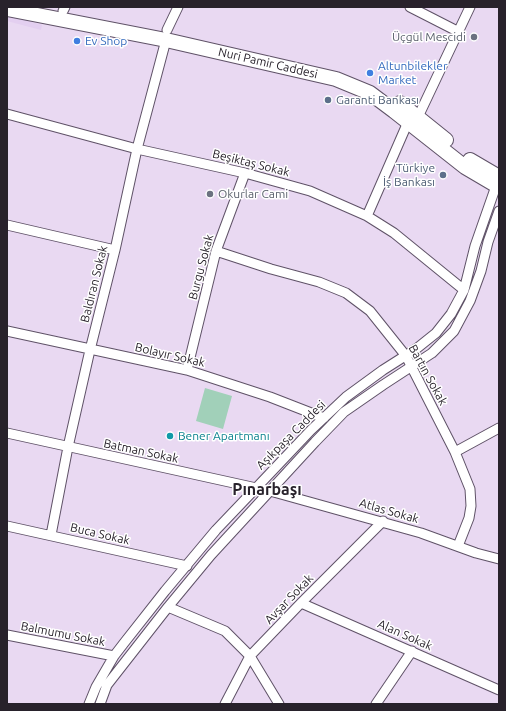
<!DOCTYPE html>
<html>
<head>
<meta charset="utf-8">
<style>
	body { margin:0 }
	#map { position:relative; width:506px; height:711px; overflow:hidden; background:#e9d9f2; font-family:Ubuntu,sans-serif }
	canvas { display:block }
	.frame { position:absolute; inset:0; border:8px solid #28222b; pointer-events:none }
</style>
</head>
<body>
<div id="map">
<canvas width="506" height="711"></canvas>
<div class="frame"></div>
</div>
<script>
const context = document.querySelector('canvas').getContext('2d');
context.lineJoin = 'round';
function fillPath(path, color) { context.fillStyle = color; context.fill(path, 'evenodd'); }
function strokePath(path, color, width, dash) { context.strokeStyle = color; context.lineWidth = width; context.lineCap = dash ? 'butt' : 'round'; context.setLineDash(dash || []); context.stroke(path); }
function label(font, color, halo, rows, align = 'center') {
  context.font = font + ' Ubuntu,sans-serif'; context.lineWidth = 3; context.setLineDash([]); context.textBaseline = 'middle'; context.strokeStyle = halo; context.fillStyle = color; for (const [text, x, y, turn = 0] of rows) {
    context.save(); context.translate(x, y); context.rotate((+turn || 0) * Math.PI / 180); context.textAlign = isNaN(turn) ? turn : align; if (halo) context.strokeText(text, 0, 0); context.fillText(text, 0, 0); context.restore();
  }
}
fillPath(new Path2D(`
	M 23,7 L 32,7 L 28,21 L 42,25 L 41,30 L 7,21 L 7,16 L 20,19 Z`), '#e3cff0');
fillPath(new Path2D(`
	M 205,388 L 232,396 L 223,429 L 196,421 Z`), '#a1d0b9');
const minor = new Path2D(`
	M 410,7 L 459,32
	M 63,11 L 65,7
	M 167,30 L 178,7
	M 7,114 L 137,149 L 245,173 L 310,191 L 367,216 L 394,233 L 464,290
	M 418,117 L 470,7
	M 367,216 L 408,122
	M 7,225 L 115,250
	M 216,251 L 271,269 L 319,282 L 346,293 L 370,311 L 406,356 L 455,452 L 470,489 L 471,506 L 469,518 L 458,546
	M 7,331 L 187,370 L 270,397 L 324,418
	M 187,370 L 216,251 L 245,173
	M 7,433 L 270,491 L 421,533 L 476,553 L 499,559
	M 455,452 L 499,428
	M 7,526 L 187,566
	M 51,535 L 68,447 L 90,350 L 115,250 L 137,149 L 166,40
	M 301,603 L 499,690
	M 168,607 L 225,631 L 250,656 L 279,704
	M 7,635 L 114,656
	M 89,704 L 96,687 L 114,656 L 124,643 L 165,591 L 216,530 L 257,487 L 311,430 L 346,397 L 383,370 L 416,349 L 436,333 L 451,314 L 464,290 L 475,246 L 496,186
	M 100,704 L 107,685 L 168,607 L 211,555 L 315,442 L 344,412 L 383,385 L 432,353 L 454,331 L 470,301 L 481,271 L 488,242 L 499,211
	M 225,704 L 250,656 L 301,603 L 383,521
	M 376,704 L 412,651`);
const primary = new Path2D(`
	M 7,9 L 166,40 L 336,79 L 370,93 L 394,111 L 465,167 L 499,187
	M 400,103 L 446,140
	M 470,160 L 499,177`);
strokePath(minor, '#5f5267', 11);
strokePath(primary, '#5f5267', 16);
strokePath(minor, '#fff', 9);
strokePath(primary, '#fff', 14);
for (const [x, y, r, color] of [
	[474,37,4,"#6b7280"],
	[77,41,4,"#3f7fe0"],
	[370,73,4,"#3f7fe0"],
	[328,100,4,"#5c6f8a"],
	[443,175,4,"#5c6f8a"],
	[210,194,4,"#6b7280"],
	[170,436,4,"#0f9aa8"]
]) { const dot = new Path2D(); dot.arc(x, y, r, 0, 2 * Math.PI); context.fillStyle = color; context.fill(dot); strokePath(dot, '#fff', 1.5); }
label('12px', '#5b616d', '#fff', [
	["Üçgül Mescidi",466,37],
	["Okurlar Cami",218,194,"left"]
], 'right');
label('12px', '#366cbe', '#fff', [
	["Ev Shop",85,41],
	["Altunbilekler",378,66],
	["Market",378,80]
], 'left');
label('12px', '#28222b', '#fff', [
	["Nuri Pamir Caddesi",268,63,13],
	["Beşiktaş Sokak",251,163,14],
	["Burgu Sokak",201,267,-75],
	["Baldıran Sokak",94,284,-76],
	["Bolayır Sokak",170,355,13],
	["Bartın Sokak",428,375,61],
	["Aşıkpaşa Caddesi",291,435,-45],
	["Batman Sokak",141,451,12],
	["Atlas Sokak",389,511,16],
	["Buca Sokak",100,534,13],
	["Avşar Sokak",289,599,-46],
	["Balmumu Sokak",63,634,11],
	["Alan Sokak",405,635,24]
]);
label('12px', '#4e5e75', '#fff', [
	["Garanti Bankası",336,100],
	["Türkiye",435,168,"right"],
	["İş Bankası",435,182,"right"]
], 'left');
label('12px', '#0d838f', '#fff', [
	["Bener Apartmanı",178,436]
], 'left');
label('bold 16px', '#28222b', '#fff', [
	["Pınarbaşı",267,490]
]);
</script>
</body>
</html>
